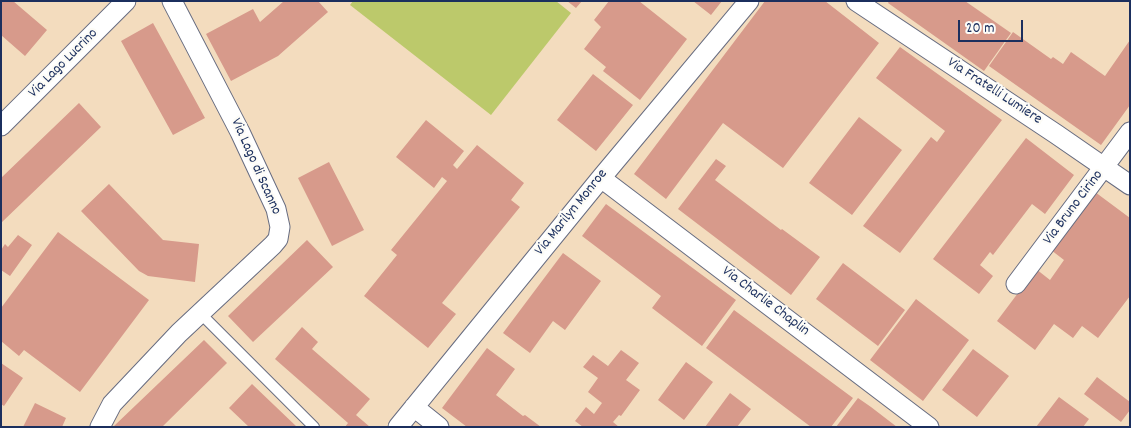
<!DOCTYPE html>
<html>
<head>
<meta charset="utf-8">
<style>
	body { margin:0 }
	#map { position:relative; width:1131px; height:428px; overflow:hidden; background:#f3dcbe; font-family:Dekko,sans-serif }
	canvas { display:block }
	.frame { position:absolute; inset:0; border:2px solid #1b2f5e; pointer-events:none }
	.scale { position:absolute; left:958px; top:20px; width:65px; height:22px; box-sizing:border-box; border:2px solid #1b2f5e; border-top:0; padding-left:6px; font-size:15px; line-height:18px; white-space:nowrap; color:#1b2f5e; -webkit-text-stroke:4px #fdfcf7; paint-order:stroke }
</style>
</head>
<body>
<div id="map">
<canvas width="1131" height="428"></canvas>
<div class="frame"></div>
<div class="scale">20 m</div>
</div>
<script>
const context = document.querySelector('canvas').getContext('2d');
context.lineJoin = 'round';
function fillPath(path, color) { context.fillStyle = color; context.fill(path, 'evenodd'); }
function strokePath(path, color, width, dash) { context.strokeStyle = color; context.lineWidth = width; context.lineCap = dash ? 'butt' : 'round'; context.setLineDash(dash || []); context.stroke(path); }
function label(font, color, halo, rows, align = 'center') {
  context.font = font + ' Dekko,sans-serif'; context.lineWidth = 4.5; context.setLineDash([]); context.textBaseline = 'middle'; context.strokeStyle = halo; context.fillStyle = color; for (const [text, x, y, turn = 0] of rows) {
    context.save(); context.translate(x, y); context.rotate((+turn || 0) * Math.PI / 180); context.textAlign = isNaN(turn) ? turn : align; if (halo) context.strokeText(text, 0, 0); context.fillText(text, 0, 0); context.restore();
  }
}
fillPath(new Path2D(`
	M 353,1 L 556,1 L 571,13 L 491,115 L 350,5 Z`), '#bcc96b');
fillPath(new Path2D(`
	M 1,1 L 13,1 L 47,30 L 25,56 L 1,35 Z
	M 284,1 L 318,1 L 328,12 L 278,56 L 231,81 L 206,34 L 253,9 L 260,22 Z
	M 567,1 L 582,1 L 576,8 Z
	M 609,1 L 639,1 L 687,39 L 640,100 L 603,71 L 606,67 L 584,49 L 601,27 L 594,20 Z
	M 693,1 L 722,1 L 711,15 Z
	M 765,1 L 825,1 L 879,43 L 783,168 L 723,123 L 666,199 L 634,174 Z
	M 889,1 L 965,1 L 1011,33 L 984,71 L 888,3 Z
	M 153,23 L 205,118 L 173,135 L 121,41 Z
	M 1013,32 L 1051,59 L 1053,57 L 1063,64 L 1071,52 L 1105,76 L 1130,40 L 1130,105 L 1101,145 L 989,66 Z
	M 900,47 L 1002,120 L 900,253 L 863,226 L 931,137 L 937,142 L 945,131 L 876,78 Z
	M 593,74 L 633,105 L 596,151 L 557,120 Z
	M 79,103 L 101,127 L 1,223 L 1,178 Z
	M 859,117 L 902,150 L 852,215 L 809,183 Z
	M 426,120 L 464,151 L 453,165 L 457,169 L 477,145 L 524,183 L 511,200 L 520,207 L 442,303 L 456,314 L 428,348 L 364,296 L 397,255 L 391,250 L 447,181 L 442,177 L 434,188 L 396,157 Z
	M 1026,138 L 1074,175 L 1045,214 L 1032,204 L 993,255 L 990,252 L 980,265 L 993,276 L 979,294 L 933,259 Z
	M 716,159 L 726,166 L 715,180 L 781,230 L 782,229 L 820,257 L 791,295 L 678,209 Z
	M 329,162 L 364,230 L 332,246 L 298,178 Z
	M 109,184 L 163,240 L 199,244 L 195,282 L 148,276 L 139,271 L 81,211 Z
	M 1095,192 L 1130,218 L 1130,296 L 1098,338 L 1082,326 L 1073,338 L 1054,324 L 1035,350 L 997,321 L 1036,269 L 1050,280 L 1064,260 L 1051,250 Z
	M 606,204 L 736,300 L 702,346 L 652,308 L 661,296 L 582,236 Z
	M 58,232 L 149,300 L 80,392 L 24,350 L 19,356 L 1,341 L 1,308 Z
	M 18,235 L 32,245 L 10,276 L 1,270 L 1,250 L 5,244 L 8,247 Z
	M 307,240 L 333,267 L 253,342 L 228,316 Z
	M 563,253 L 601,281 L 565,330 L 553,321 L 530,353 L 503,333 Z
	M 843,263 L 905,310 L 878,346 L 816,299 Z
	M 916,299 L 969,340 L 923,401 L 870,360 Z
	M 734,310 L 853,398 L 831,427 L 811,427 L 706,348 Z
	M 302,327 L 318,342 L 312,349 L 370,399 L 356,415 L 370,427 L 345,427 L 348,423 L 275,359 Z
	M 204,340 L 227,363 L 162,427 L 115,427 L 114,426 Z
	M 487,348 L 515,369 L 496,395 L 523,416 L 525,415 L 541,427 L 467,427 L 442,408 Z
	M 973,349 L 1009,376 L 977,417 L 942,390 Z
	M 621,350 L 639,363 L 626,380 L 640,390 L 621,416 L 619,415 L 613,422 L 619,427 L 583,427 L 575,421 L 586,407 L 594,414 L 602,403 L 588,392 L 598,378 L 583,367 L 593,355 L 608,366 Z
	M 686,362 L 713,382 L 684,420 L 658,400 Z
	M 1,363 L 23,378 L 4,406 L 1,404 Z
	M 1097,377 L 1130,402 L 1130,410 L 1121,422 L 1084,394 Z
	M 252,384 L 297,427 L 249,427 L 229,408 Z
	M 730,393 L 751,409 L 737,427 L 705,427 Z
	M 1059,397 L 1089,419 L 1083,427 L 1036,427 Z
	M 858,398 L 871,407 L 897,427 L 836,427 Z
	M 35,403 L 66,418 L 62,427 L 23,427 Z`), '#d79a8b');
const service = new Path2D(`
	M 200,313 L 314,427`);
const minor = new Path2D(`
	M 856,1 L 1056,134 L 1130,185
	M 1,126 L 126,1
	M 601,178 L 929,427
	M 1016,284 L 1130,132
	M 414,407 L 439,427
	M 100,427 L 112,404 L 179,333 L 273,245 L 278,239 L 280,227 L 276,209 L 240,132 L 172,1
	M 398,427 L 601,178 L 749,1`);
strokePath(service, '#676c80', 12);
strokePath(minor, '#676c80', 21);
strokePath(service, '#fff', 10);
strokePath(minor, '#fff', 19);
label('15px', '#1b2f5e', '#fdfcf7', [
	["Via Lago Lucrino",64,64,-45],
	["Via Fratelli Lumiere",994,92,33],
	["Via Lago di Scanno",255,167,66],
	["Via Bruno Cirino",1074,208,-53],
	["Via Marilyn Monroe",572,213,-51],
	["Via Charlie Chaplin",765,302,37]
]);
</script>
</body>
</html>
